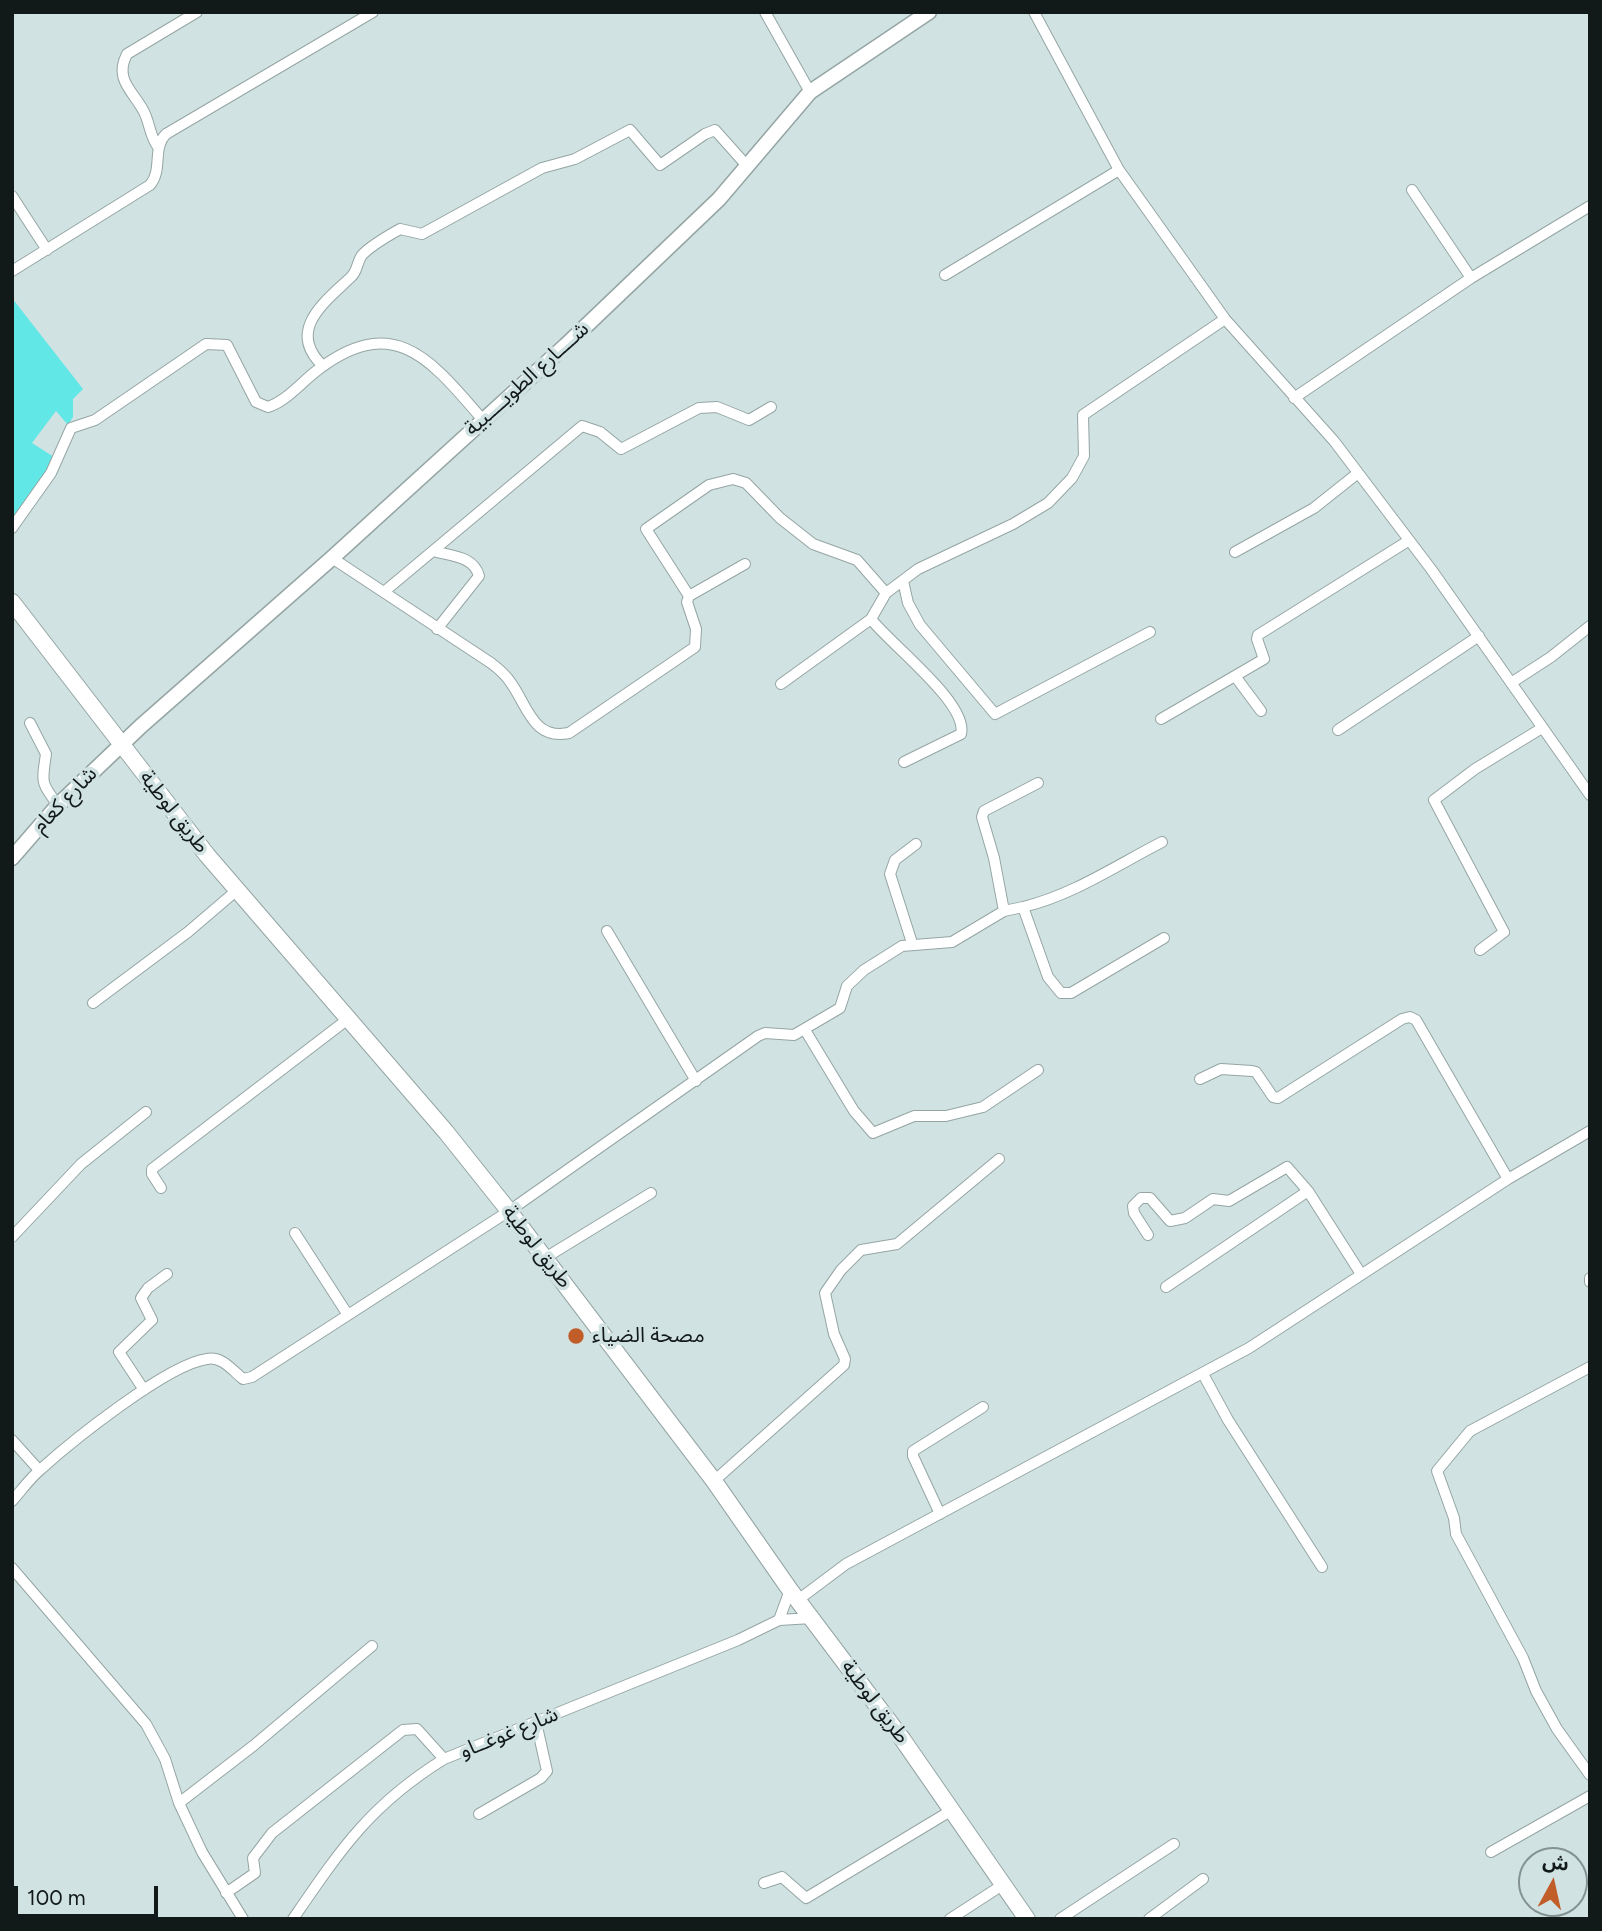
<!DOCTYPE html>
<html>
<head>
<meta charset="utf-8">
<style>
	body { margin:0 }
	#map { position:relative; width:1602px; height:1931px; overflow:hidden; background:#d1e2e2; font-family:Figtree,"Noto Sans Arabic",sans-serif }
	canvas { display:block }
	.frame { position:absolute; inset:0; border:14px solid #121919; pointer-events:none }
	.north { position:absolute; left:1518px; top:1847px; width:70px; height:70px; box-sizing:border-box; background:#d1e2e2; border:2px solid #859292; border-radius:50%; rotate:8deg; font-size:19px; font-weight:700; line-height:28px; text-align:center; color:#121919 }
	.north::after { content:''; display:block; margin:auto; width:24px; height:32px; background:#c15d29; clip-path:polygon(50% 0,100% 100%,50% 72%,0 100%) }
	.scale { position:absolute; left:14px; top:1886px; width:144px; height:32px; box-sizing:border-box; border:4px solid #121919; border-top:0; padding-left:9px; font-size:21px; line-height:24px; white-space:nowrap; color:#121919; -webkit-text-stroke:5px #d1e2e2; paint-order:stroke }
</style>
</head>
<body>
<div id="map">
<canvas width="1602" height="1931"></canvas>
<div class="frame"></div>
<div class="north">ش</div>
<div class="scale">100 m</div>
</div>
<script>
const context = document.querySelector('canvas').getContext('2d');
context.lineJoin = 'round';
function fillPath(path, color) { context.fillStyle = color; context.fill(path, 'evenodd'); }
function strokePath(path, color, width, dash) { context.strokeStyle = color; context.lineWidth = width; context.lineCap = dash ? 'butt' : 'round'; context.setLineDash(dash || []); context.stroke(path); }
function label(font, color, halo, rows, align = 'center') {
  context.font = font + ' Figtree,"Noto Sans Arabic",sans-serif'; context.lineWidth = 7; context.setLineDash([]); context.textBaseline = 'middle'; context.strokeStyle = halo; context.fillStyle = color; for (const [text, x, y, turn = 0] of rows) {
    context.save(); context.translate(x, y); context.rotate((+turn || 0) * Math.PI / 180); context.textAlign = isNaN(turn) ? turn : align; if (halo) context.strokeText(text, 0, 0); context.fillText(text, 0, 0); context.restore();
  }
}
fillPath(new Path2D(`
	M 12,298 L 83,389 L 73,399 L 73,417 L 68,425 L 56,411 L 32,443 L 54,457 L 39,486 L 12,522 Z`), '#62e7e7');
const street = new Path2D(`
	M 765,12 L 810,92
	M 1034,12 L 1119,170 L 1225,319 L 1334,441 L 1431,569 L 1590,795
	M 158,147 C 149,135 150,122 143,110 C 132,90 114,79 127,54 L 197,12
	M 1412,190 L 1471,278
	M 12,196 L 47,250
	M 12,271 L 150,185 C 163,170 152,148 166,134 L 373,12
	M 945,275 L 1119,170
	M 323,366 C 285,330 326,301 351,277 C 358,271 357,260 363,254 C 373,244 388,236 400,229 L 422,234 L 542,168 L 575,159 L 630,130 L 660,165 L 705,134 L 715,130 L 748,167
	M 1294,398 L 1471,278 L 1590,206
	M 12,528 L 51,473 L 71,428 L 95,420 L 206,344 L 227,345 L 256,402 L 268,407 C 286,401 300,384 315,372 C 394,310 431,360 483,420
	M 433,551 C 451,556 474,556 479,576 L 437,629
	M 1235,552 L 1314,508 L 1358,473
	M 332,558 L 491,663 C 499,669 506,675 511,683 C 528,707 533,740 569,733 L 695,647 L 696,629 L 687,602 L 689,596 L 745,564
	M 903,581 L 908,603 L 920,625 L 995,714 L 1150,632
	M 385,591 L 582,426 L 600,432 L 621,449 L 699,408 L 717,407 L 749,420 L 771,407
	M 689,596 L 646,529 L 709,485 L 733,479 L 746,483 L 780,518 L 813,544 L 857,560 L 886,593
	M 871,619 C 890,644 969,704 961,734 L 904,762
	M 1235,676 L 1261,711
	M 1511,683 L 1551,657 L 1590,626
	M 781,684 L 871,619 L 886,593 L 918,569 L 1013,524 L 1048,503 L 1072,478 L 1084,456 L 1083,415 L 1225,319
	M 1161,719 L 1264,659 L 1257,639 L 1258,635 L 1408,541
	M 30,723 L 46,754 C 42,782 40,782 58,805
	M 1338,730 L 1479,636
	M 1023,907 C 1073,895 1117,865 1162,842
	M 1004,911 L 1023,907 L 1048,977 L 1061,993 L 1071,993 L 1164,938
	M 607,931 L 696,1081
	M 912,943 L 890,874 L 895,860 L 916,844
	M 1480,950 L 1504,932 L 1434,800 L 1475,769 L 1542,728
	M 93,1003 L 188,932 L 236,891
	M 805,1030 L 854,1111 L 873,1133 L 914,1116 L 946,1116 L 983,1107 L 1038,1070
	M 1200,1079 L 1221,1069 L 1252,1071 L 1256,1072 L 1273,1097 L 1278,1098 L 1402,1019 L 1410,1017 L 1416,1020 L 1508,1179
	M 161,1188 L 152,1174 L 152,1169 L 348,1019
	M 295,1233 L 348,1315
	M 1148,1235 L 1134,1213 L 1133,1206 L 1141,1198 L 1150,1198 L 1170,1221 L 1185,1218 L 1213,1199 L 1229,1201 L 1287,1167 L 1308,1191
	M 12,1237 L 81,1164 L 146,1112
	M 545,1258 L 651,1193
	M 1590,1278 L 1590,1282
	M 1166,1287 L 1308,1191 L 1361,1274
	M 1590,1367 L 1470,1431 L 1437,1471 L 1454,1518 L 1456,1534 L 1523,1658 L 1536,1691 L 1557,1729 L 1590,1775
	M 1203,1374 L 1228,1420 L 1322,1567
	M 144,1390 L 119,1352 L 152,1320 L 141,1298 L 148,1288 L 167,1274
	M 12,1440 L 39,1470
	M 714,1481 L 844,1365 L 845,1359 L 834,1334 L 825,1293 L 841,1270 L 861,1250 L 897,1244 L 999,1159
	M 12,1501 C 21,1491 30,1478 41,1469 C 72,1441 168,1364 207,1359 C 222,1356 232,1370 243,1379 L 252,1377 L 509,1211 L 758,1036 L 765,1033 L 794,1035 L 840,1008 L 847,986 L 864,970 L 902,946 L 952,942 L 1004,911 L 994,858 L 982,817 L 984,811 L 1038,783
	M 940,1514 L 913,1456 L 913,1451 L 983,1407
	M 12,1568 L 146,1724 L 165,1759 L 179,1803 L 202,1852 L 243,1919
	M 798,1600 L 846,1564 L 1249,1348 L 1508,1179 L 1590,1131
	M 779,1620 L 790,1590
	M 179,1803 L 253,1746 L 372,1646
	M 479,1814 L 541,1778 L 547,1771 L 536,1722
	M 1491,1852 L 1590,1796
	M 764,1883 L 782,1877 L 806,1898 L 952,1810
	M 226,1893 L 255,1873 L 253,1858 L 272,1833 L 403,1730 L 417,1729 L 444,1759
	M 293,1919 C 341,1849 370,1805 444,1759 L 738,1640 L 779,1620 L 812,1618
	M 950,1919 L 1004,1884
	M 1060,1919 L 1174,1844
	M 1149,1919 L 1203,1879`);
const secondary = new Path2D(`
	M 12,858 L 58,805 L 141,726 L 332,558 L 565,346 L 719,199 L 810,92 L 929,12`);
const primary = new Path2D(`
	M 12,602 L 207,855 L 446,1132 L 509,1211 L 714,1481 L 790,1590 L 903,1740 L 1027,1919`);
strokePath(street, '#94a5a4', 12);
strokePath(secondary, '#94a5a4', 17);
strokePath(primary, '#94a5a4', 18);
strokePath(street, '#fff', 10);
strokePath(secondary, '#fff', 14);
strokePath(primary, '#fff', 16);
for (const [x, y, r, color] of [
	[576,1336,9,"#c15d29"]
]) { const dot = new Path2D(); dot.arc(x, y, r, 0, 2 * Math.PI); context.fillStyle = color; context.fill(dot); strokePath(dot, '#d1e2e2', 2.5); }
label('21px', '#121919', '#d1e2e2', [
	["شــــارع الطويــــبية",527,379,-42],
	["شارع كعام",65,800,-46],
	["طريق لوطية",174,812,52],
	["طريق لوطية",537,1247,52],
	["طريق لوطية",875,1702,53],
	["شارع غوغــاو",509,1733,-22]
]);
label('21px', '#121919', '#d1e2e2', [
	["مصحة الضياء",592,1336]
], 'left');
</script>
</body>
</html>
